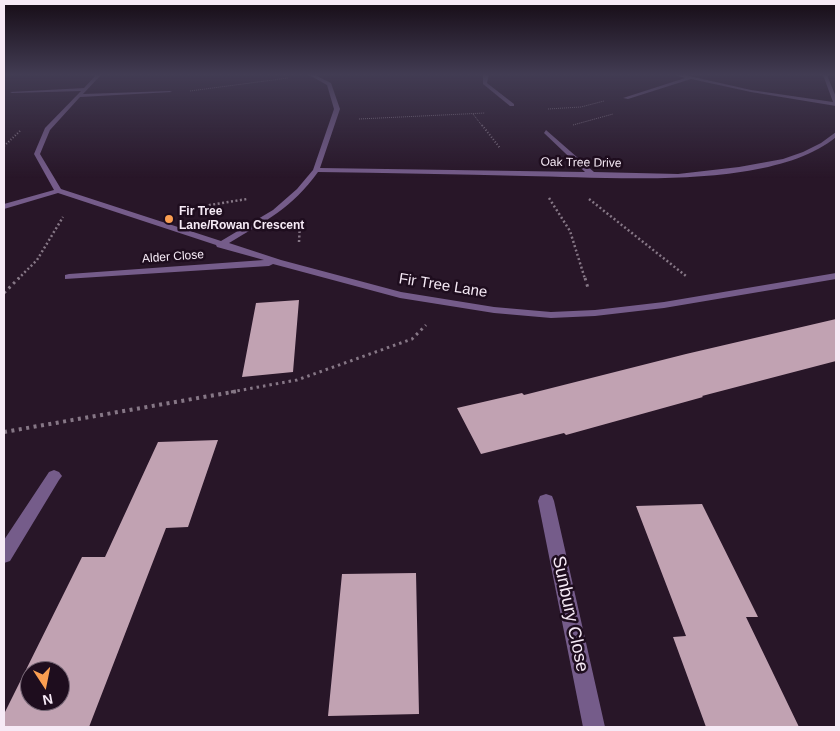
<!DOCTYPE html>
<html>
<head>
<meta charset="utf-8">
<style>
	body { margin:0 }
	#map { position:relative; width:840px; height:731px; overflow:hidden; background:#281628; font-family:Helvetica,sans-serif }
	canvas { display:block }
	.frame { position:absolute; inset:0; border:5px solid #f6eaf6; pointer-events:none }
	.north { position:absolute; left:20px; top:661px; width:50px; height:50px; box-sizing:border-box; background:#1e0d1e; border:1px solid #746574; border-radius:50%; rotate:169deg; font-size:14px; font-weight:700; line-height:20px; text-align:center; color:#f6eaf6 }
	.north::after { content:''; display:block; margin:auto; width:18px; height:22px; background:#fb9e51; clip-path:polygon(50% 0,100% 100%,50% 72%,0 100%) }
</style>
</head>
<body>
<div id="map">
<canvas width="840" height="731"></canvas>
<div class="frame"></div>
<div class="north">N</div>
</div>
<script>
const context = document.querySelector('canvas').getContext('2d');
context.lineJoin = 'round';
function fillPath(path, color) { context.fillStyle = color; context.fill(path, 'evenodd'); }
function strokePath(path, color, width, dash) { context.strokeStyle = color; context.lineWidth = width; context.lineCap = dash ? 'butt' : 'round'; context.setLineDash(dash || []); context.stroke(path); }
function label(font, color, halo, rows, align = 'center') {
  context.font = font + ' Helvetica,sans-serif'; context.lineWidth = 5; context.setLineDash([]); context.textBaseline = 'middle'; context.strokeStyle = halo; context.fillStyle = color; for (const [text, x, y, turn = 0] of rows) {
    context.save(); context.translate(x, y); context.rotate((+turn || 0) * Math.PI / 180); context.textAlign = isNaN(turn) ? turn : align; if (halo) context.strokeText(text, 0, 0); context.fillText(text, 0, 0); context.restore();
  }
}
fillPath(new Path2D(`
	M 299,300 L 293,372 L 242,377 L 256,303 Z
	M 836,319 L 836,361 L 702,396 L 703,397 L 566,435 L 564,433 L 481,454 L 457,408 L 522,393 L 524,395 L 686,354 Z
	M 218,440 L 188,527 L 166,528 L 89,727 L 4,727 L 4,714 L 82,557 L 105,557 L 158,442 ZM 30,671 L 60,671 L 60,701 L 30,701 Z
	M 702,504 L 758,617 L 746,617 L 799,727 L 706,727 L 673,637 L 686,636 L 636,506 Z
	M 416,573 L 419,714 L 328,716 L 342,574 Z`), '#c1a2b2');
strokePath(new Path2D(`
	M 190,91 L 288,78
	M 548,109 L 581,107 L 604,101
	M 473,114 L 483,127
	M 359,119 L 485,113
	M 573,125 L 613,114`), '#867786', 1, [1, 1]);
strokePath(new Path2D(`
	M 482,125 L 500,148
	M 4,146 L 20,131`), '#867786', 2, [1, 2]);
strokePath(new Path2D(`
	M 549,198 L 570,231 L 585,279
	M 589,199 L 686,276
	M 191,208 L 247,199
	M 299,242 L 300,223
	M 18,279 L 37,260 L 63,217`), '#867786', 2.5, [2, 2.5]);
strokePath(new Path2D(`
	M 585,278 L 588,288
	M 4,293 L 19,278
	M 231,392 L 297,380 L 412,339 L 426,325`), '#867786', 3, [2.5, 4]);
strokePath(new Path2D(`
	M 4,432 L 238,391`), '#867786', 4, [3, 4.5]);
fillPath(new Path2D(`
	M 96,75 L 101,75 L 83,94 L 170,91 L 172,92 L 80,97 L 50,130 L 40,154 L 61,189 L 221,241 L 273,210 L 297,189 L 313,170 L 334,109 L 327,85 L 309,75 L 315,75 L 331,83 L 340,109 L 320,168 L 585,172 L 544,133 L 546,130 L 594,172 L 678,174 L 739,167 L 783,159 L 803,152 L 821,143 L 836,132 L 836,137 C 771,191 609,177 526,176 C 457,174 387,173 318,172 C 292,208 266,221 229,243 L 281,260 L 401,292 L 494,307 L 551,312 L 595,310 L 664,302 L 836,273 L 836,279 L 664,308 L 595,316 L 551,318 L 494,313 L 400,298 L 273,264 L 269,266 L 65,279 L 65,275 L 69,274 L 264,260 L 217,247 L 216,245 L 58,193 L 4,209 L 4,204 L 54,190 L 34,154 L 45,128 L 81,91 L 12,93 L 10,92 L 84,88 Z
	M 483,75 L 489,75 L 487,83 L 514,104 L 514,106 L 510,106 L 483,84 Z
	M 675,75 L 685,75 L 751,90 L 833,102 L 823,75 L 827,75 L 836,97 L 836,106 L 751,92 L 691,79 L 628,99 L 623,98 L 685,78 Z
	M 54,470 L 59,472 L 62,476 L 59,480 L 10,561 L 4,563 L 4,540 L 49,472 Z
	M 546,494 L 552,496 L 554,501 L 605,727 L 583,727 L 538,501 L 540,496 Z`), '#755c8a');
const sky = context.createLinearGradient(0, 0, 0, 178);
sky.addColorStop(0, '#160c16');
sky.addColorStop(0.42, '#423c53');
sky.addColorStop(1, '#423c5300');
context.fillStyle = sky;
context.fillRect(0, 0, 840, 178);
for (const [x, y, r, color] of [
	[169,219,5,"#fb9e51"]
]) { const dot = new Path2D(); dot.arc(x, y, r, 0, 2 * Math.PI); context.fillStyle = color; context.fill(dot); strokePath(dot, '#1e0d1e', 2); }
label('12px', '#f6eaf6', '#1e0d1e', [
	["Oak Tree Drive",581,163,1],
	["Alder Close",173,257,-4]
]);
label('bold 12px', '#f6eaf6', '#1e0d1e', [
	["Fir Tree",179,212],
	["Lane/Rowan Crescent",179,226]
], 'left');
label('15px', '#f6eaf6', '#1e0d1e', [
	["Fir Tree Lane",443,286,9]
]);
label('18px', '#f6eaf6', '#1e0d1e', [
	["Sunbury Close",570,614,78]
]);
</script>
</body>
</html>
